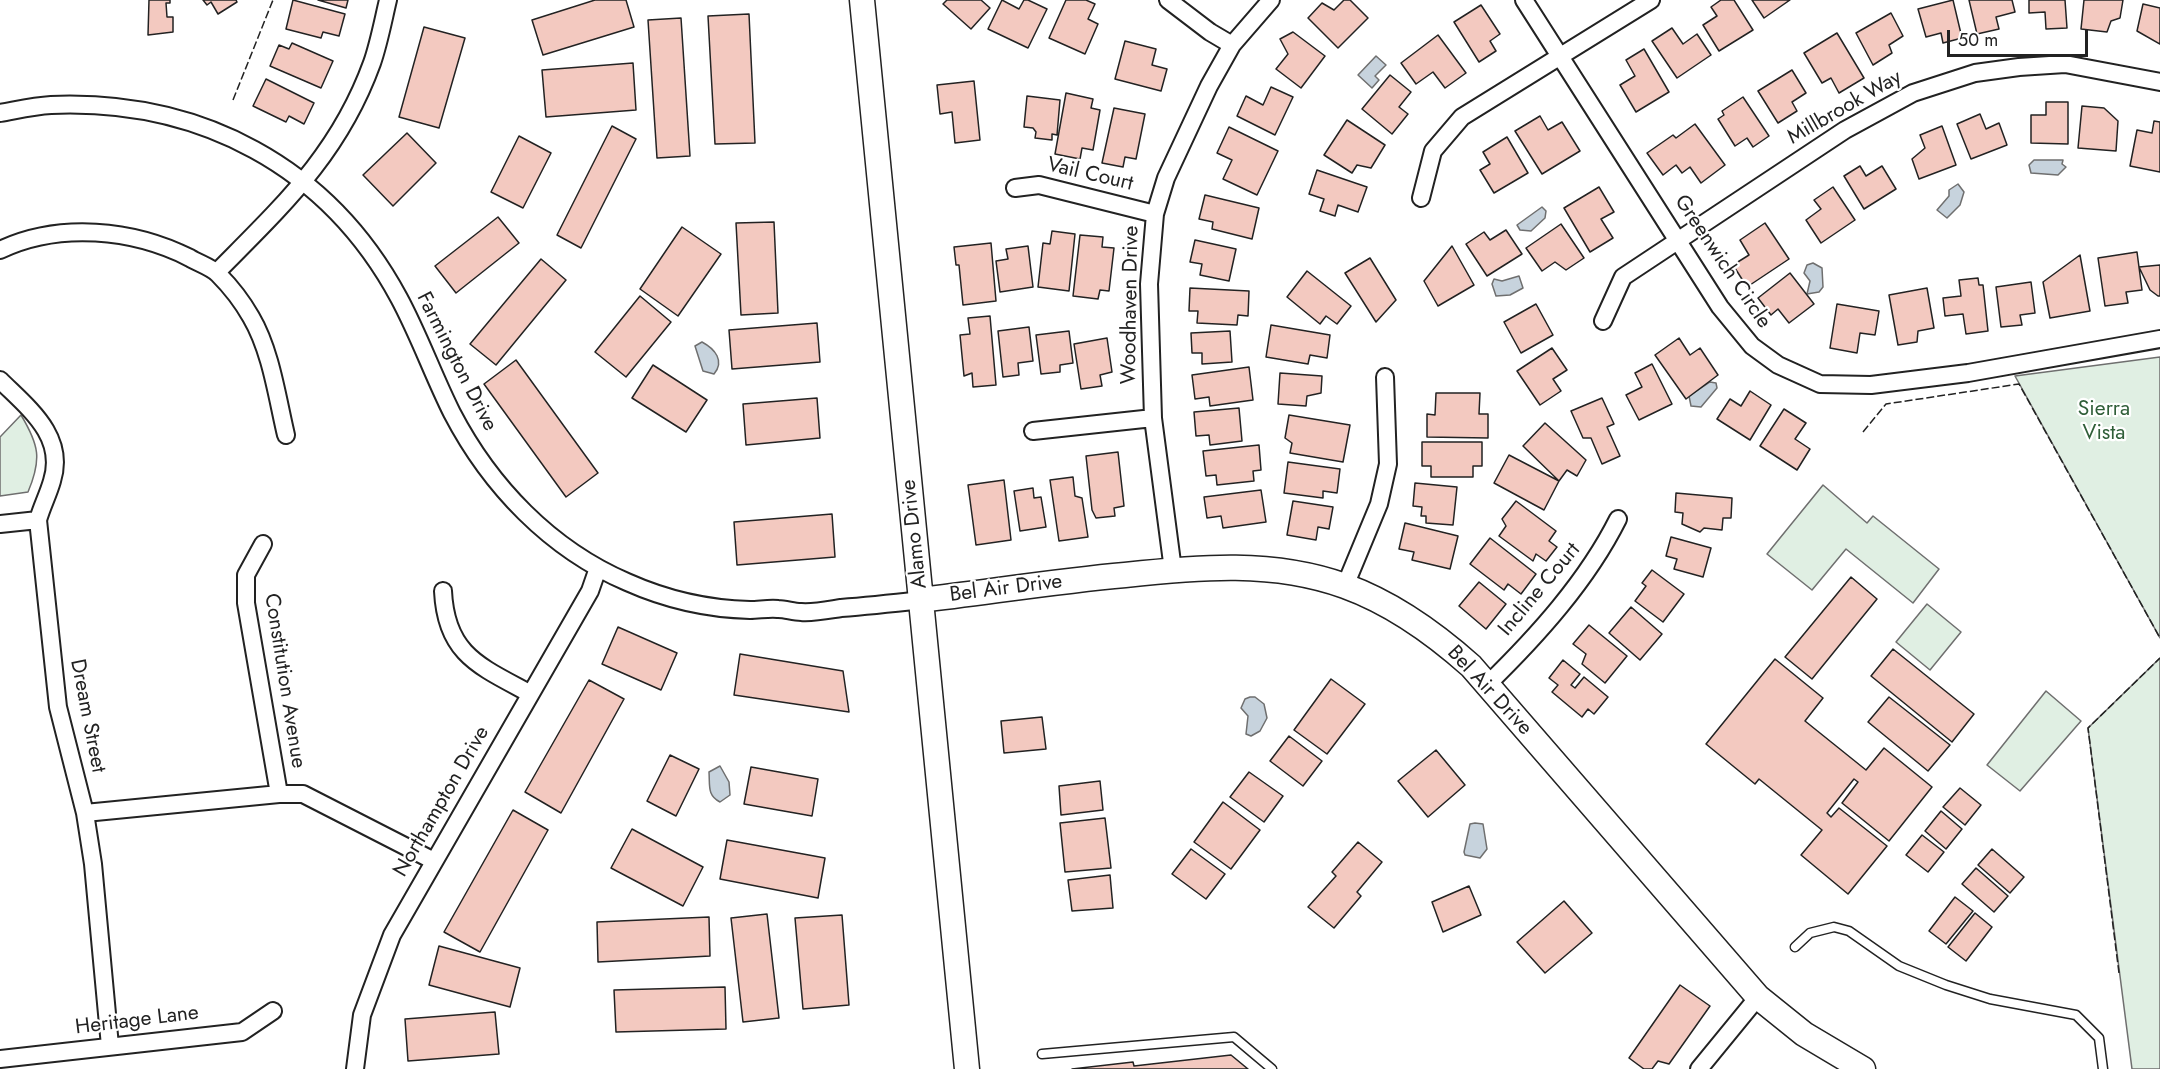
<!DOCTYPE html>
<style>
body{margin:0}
#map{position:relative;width:2160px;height:1069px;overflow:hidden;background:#fff;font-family:Jost,sans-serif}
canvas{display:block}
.scale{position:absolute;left:1947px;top:30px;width:141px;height:27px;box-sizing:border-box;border:3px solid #222;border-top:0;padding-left:8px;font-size:18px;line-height:21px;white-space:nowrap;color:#222;-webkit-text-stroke:4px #fff;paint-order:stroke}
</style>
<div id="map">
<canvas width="2160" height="1069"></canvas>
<div class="scale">50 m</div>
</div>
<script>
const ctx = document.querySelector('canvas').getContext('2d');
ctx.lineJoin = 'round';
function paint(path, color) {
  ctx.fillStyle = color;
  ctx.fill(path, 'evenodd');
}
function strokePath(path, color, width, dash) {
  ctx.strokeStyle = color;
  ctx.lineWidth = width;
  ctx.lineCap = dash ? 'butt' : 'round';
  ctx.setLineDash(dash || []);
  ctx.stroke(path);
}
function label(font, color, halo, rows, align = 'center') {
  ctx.font = font + ' Jost,sans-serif';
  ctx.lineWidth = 4.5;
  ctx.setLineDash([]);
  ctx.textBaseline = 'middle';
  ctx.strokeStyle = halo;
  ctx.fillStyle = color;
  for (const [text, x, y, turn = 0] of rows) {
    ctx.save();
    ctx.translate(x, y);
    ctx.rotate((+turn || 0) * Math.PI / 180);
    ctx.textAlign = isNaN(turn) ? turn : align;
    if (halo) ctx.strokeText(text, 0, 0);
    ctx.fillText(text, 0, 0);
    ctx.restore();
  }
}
const green = new Path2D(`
 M2160,357V638L2015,376Z
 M21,415C39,445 42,459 28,492L0,496V437Z
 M1823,485L1867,523L1873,516L1939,569L1913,603L1846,549L1812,590L1767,554Z
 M1927,604L1961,632L1930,670L1896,642Z
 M2160,658V1069H2132L2088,728Z
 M2046,691L2081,721L2020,791L1987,765Z`);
paint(green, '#e0efe3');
strokePath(green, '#6f6f6f', 1.5);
const water = new Path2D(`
 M1376,56L1386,65L1375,76L1379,80L1372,88L1358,75Z
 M2034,160H2063L2062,164L2066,167L2058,175L2031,173L2029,165Z
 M1958,184L1964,192L1960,205L1947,218L1937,210L1949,196V190Z
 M1542,207L1546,211L1545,218L1531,231L1520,230L1517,225Z
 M1813,263L1822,268L1823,287L1819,292L1807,294L1810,281L1804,273L1807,265Z
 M1519,276L1523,288L1510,295L1496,296L1492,284L1494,279L1502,281Z
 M702,342C715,349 725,361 714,374L703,371L695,346Z
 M1710,382L1716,383L1717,388L1701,407L1691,406L1689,396Z
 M1250,697H1255L1264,704L1267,718L1260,731L1251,736L1246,734L1248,716L1241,708L1245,699Z
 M720,766L729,782L730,795L720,802C707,795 710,786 709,772Z
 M1475,823L1483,824L1487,849L1480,858L1465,855L1464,852L1470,824Z`);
paint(water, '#c7d3dd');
strokePath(water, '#6f6f6f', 1.5);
const building = new Path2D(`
 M149,0H170V3H166L167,17H173V32L148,35Z
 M203,0H236L237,2L218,14L211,2L207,5Z
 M293,0L345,14L339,36L323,32L321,38L286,29Z
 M318,0H348L346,8Z
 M595,0H626L634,27L543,55L532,20Z
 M947,0H981L990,8L971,29L943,4Z
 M1002,0L1019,9L1024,0H1028L1047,9L1028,48L988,29Z
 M1066,0H1086L1095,4L1088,19L1098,24L1085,54L1049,38Z
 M1344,0H1350L1368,18L1338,48L1308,18L1322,3L1334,10Z
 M1721,0H1734L1753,30L1719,51L1703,25L1717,16L1711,7Z
 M1752,0H1790L1764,18Z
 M1953,0L1962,38L1943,43L1941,33L1926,37L1918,9Z
 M1969,0H2012L2015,12L1996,17L1999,29L1977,34Z
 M2029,0H2065L2067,28L2046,29L2045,12L2029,13Z
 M2084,0H2123L2120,18L2111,21L2107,32L2081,29Z
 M2143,4L2160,8V44L2137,31Z
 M1481,5L1500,34L1490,41L1496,51L1479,62L1454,22Z
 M1891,13L1903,36L1889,45L1892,53L1873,65L1856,33Z
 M749,14L755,143L715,144L708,16Z
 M681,18L690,156L657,158L648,20Z
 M424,27L465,38L439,128L399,117Z
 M1672,28L1683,44L1697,34L1711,55L1677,78L1652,41Z
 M1293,32L1325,56L1301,88L1276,69L1288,54L1280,39Z
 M1837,33L1864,78L1839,93L1831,78L1822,83L1804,53Z
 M1438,35L1466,73L1445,88L1433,72L1416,84L1401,63Z
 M1125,41L1156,49L1152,65L1167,69L1161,91L1115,79Z
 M292,43L333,61L321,88L270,66L279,45L289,49Z
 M1644,49L1669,92L1636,112L1620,85L1635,76L1626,60Z
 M633,63L636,110L546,117L542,70Z
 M1792,70L1806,93L1792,102L1797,111L1778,123L1758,91Z
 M1390,75L1411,92L1399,107L1408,114L1392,134L1362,109Z
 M266,79L314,103L304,124L289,116L286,122L253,106Z
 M974,81L980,140L955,143L952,112L940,114L937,85Z
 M1271,87L1293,97L1275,135L1237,116L1246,96L1263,105Z
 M1066,93L1093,99L1091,108L1100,110L1093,150L1082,148L1080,159L1055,154Z
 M1027,96L1060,100L1057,135L1052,134V140L1035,138L1036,132L1033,128L1024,127Z
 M1743,97L1769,136L1753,147L1747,138L1735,146L1718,119L1724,115L1722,111Z
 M2046,102H2068V144L2031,143V115H2046Z
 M2082,106L2104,108L2118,121L2116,151L2078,148Z
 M1114,108L1145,114L1136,159L1125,157L1123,167L1102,163Z
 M1980,114L1986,129L1999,123L2007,145L1971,159L1957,124Z
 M1540,116L1548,130L1562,122L1580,151L1542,174L1515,131Z
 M1347,120L1385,145L1371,168L1357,165L1352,173L1324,155Z
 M2154,121L2160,122V172L2130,166L2137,130L2152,133Z
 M1695,124L1725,165L1701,183L1690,167L1682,173L1676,165L1663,175L1647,153L1673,135L1676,138Z
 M612,126L636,139L581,248L557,235Z
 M1942,126L1956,165L1919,179L1912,159L1925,148L1920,135Z
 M1229,127L1278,151L1257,195L1223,179L1232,160L1217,153Z
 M407,133L436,163L393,206L363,175Z
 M519,136L551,153L523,208L491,192Z
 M1507,137L1528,173L1494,193L1480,170L1490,164L1483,152Z
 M1860,166L1866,176L1882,166L1896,189L1864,209L1844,176Z
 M1317,170L1367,187L1358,212L1338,205L1335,216L1320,211L1324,199L1309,194Z
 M1599,187L1614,212L1601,219L1613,238L1590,252L1564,208Z
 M1833,187L1855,220L1821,243L1806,220L1821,209L1814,200Z
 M1205,195L1259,208L1252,239L1212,229L1213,222L1199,219Z
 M498,217L519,243L456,293L435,266Z
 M774,222L778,313L741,315L736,223Z
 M1765,223L1789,259L1747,287L1733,265L1749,255L1740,240Z
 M1561,224L1584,258L1566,270L1555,262L1542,271L1526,248Z
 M682,227L721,254L678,316L640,289Z
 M1506,230L1522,254L1487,276L1466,244L1484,232L1490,240Z
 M1052,231L1075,234L1069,291L1038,287L1043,243L1050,244Z
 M1080,235L1103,237L1102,247L1114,248L1109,291L1100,290L1098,299L1073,296Z
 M1195,240L1236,249L1229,281L1200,275L1202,264L1190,262Z
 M991,243L996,301L963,305L959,265H956L954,247Z
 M1028,246L1033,287L1000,292L996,261L1008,259L1006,249Z
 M1452,246L1474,285L1438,306L1424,281Z
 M2137,252L2142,290L2126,292L2128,303L2105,306L2098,258Z
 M2080,255L2090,311L2050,318L2043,282Z
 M1370,258L1396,300L1376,322L1345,273Z
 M541,259L566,280L496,365L470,344Z
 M2160,265V296H2158L2150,290L2139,267Z
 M1307,271L1351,306L1337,324L1326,316L1320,324L1287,297Z
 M1790,273L1814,304L1789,323L1778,309L1771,315L1758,298Z
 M1978,278L1979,285H1983L1988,331L1966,334L1963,314L1945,316L1943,298L1961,296L1959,280Z
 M2031,282L2035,313L2020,315L2022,325L2001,327L1996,287Z
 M1190,288L1249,291L1248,316L1238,315L1237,325L1197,323L1198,311H1189Z
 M1927,288L1934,328L1918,331L1917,342L1898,345L1889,295Z
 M640,296L671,322L626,377L595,352Z
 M1536,304L1553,335L1521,353L1504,322Z
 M1837,304L1879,311L1875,335L1860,333L1857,353L1830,348Z
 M990,316L996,385L973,387L972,373L964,376L960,335L970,334L968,318Z
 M817,323L820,362L732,369L729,330Z
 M1271,325L1330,335L1327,358L1310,355L1308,364L1266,357Z
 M1029,327L1033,361L1018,363L1019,375L1003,377L998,331Z
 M1069,331L1073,363L1060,365V372L1041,374L1036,335Z
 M1230,331L1232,362L1202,364V353H1192L1191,333Z
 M1107,338L1112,372L1100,375L1102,386L1081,389L1074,344Z
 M1679,338L1690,355L1700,348L1718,375L1686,399L1655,355Z
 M1552,348L1567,370L1553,379L1561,391L1540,405L1517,371Z
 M516,360L598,473L566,497L484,384Z
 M1652,364L1672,404L1639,420L1626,395L1642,387L1635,373Z
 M653,365L707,400L686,432L632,398Z
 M1249,367L1253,400L1210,406L1209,397L1195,399L1192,375Z
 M1280,373L1322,376L1321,393L1307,396L1306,406L1278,404Z
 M1750,391L1771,405L1750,440L1717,419L1730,399L1741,406Z
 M1436,393H1480L1479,414H1488V438L1427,437V414L1435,415Z
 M817,398L820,438L746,445L743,404Z
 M1602,398L1614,424L1607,427L1620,456L1602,464L1591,438H1583L1571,411Z
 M1239,408L1242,441L1210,445L1209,435L1196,436L1194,412Z
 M1784,409L1806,423L1795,439L1810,449L1797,470L1760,446Z
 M1289,415L1350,425L1343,462L1290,453L1292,443L1285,438Z
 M1545,423L1586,460L1577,476L1567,470L1559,481L1523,446Z
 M1422,442H1482V466H1473V477H1431V466H1422Z
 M1259,445L1261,470L1253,471L1254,481L1217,485L1216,475L1206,476L1203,451Z
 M1118,452L1124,506L1114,508L1115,516L1096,518L1092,510L1086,456Z
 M1509,455L1559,481L1544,510L1494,483Z
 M1288,462L1340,469L1337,493L1323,491V498L1284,493Z
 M1073,477L1075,496L1082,498L1088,537L1059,541L1050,480Z
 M1004,480L1011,540L976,545L968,485Z
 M1415,483L1457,487L1453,525L1426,523V516H1421L1422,507L1413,506Z
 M1033,488L1034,498L1041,497L1046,527L1020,531L1014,491Z
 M1261,490L1266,522L1223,528L1221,516L1207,518L1204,497Z
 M1676,493L1732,498L1731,518H1723L1722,530L1704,528L1700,532L1682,524L1683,513L1675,512Z
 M1293,501L1333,507L1329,529L1318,527L1316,540L1287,535Z
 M1516,501L1556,531L1549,541L1557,547L1546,561L1536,554L1533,561L1499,536L1506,526L1502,519Z
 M832,514L835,557L737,565L734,522Z
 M1405,523L1458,536L1450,569L1412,560L1414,552L1399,549Z
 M1671,537L1711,548L1703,577L1674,569L1677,559L1666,556Z
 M1490,538L1536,574L1521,594L1508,584L1504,590L1470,564Z
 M1652,570L1684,594L1663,622L1635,601L1646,586L1642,583Z
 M1851,577L1877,599L1812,679L1785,657Z
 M1479,582L1506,604L1486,629L1459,606Z
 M1631,607L1662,634L1640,660L1609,633Z
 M1589,625L1627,656L1605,683L1582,664L1586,654L1573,644Z
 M618,627L677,653L661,690L602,664Z
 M1893,649L1974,714L1952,742L1871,676Z
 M740,654L843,671L849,712L734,695Z
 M1775,659L1823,698L1805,721L1866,770L1884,748L1932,787L1889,841L1842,803L1858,782L1854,779L1827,813L1831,817L1839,808L1887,846L1848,894L1801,855L1822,830L1759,779L1755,784L1706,744Z
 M1563,660L1580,674L1571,685L1575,688L1584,677L1608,697L1594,714L1588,709L1582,717L1552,692L1558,685L1549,678Z
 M1331,679L1365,704L1327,754L1294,730Z
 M589,680L624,699L561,813L525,792Z
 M1889,697L1950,745L1928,771L1868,722Z
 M1042,717L1046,749L1004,753L1001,721Z
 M1289,736L1322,761L1303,786L1270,761Z
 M1436,750L1465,785L1428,817L1398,781Z
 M670,755L699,769L676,816L647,801Z
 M751,767L818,779L812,816L744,804Z
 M1249,772L1283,796L1264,822L1230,797Z
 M1100,781L1103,810L1061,815L1059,786Z
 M1960,788L1981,805L1965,825L1943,807Z
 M1223,802L1260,830L1231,869L1194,842Z
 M513,810L548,830L480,952L444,932Z
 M1941,811L1962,829L1946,849L1925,831Z
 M1105,818L1111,868L1065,872L1060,823Z
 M632,829L703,867L683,906L611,868Z
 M1922,835L1944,852L1928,872L1906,855Z
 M727,840L825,858L818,898L720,879Z
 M1358,842L1382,862L1357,892L1361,896L1334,928L1308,907L1336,876L1332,872Z
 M1191,849L1225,874L1206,899L1172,874Z
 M1992,849L2024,877L2010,893L1978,865Z
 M1976,868L2008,896L1994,912L1962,884Z
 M1110,875L1113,908L1072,911L1068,880Z
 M1469,886L1481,915L1443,932L1432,902Z
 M1955,897L1973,911L1946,944L1929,931Z
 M1564,901L1592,933L1545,973L1517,942Z
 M1975,913L1992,927L1966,961L1948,947Z
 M767,914L779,1018L743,1022L731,918Z
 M842,915L849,1005L803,1009L795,918Z
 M709,917L710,956L598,962L597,922Z
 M439,946L520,968L510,1007L429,985Z
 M1680,985L1710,1006L1669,1064L1658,1061L1652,1069H1644L1629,1058Z
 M725,987L726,1029L616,1032L614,990Z
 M495,1012L499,1054L408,1061L405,1019Z
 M1231,1055L1248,1069H1072L1133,1062L1134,1066Z`);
paint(building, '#f3c9c0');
strokePath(building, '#222', 1.5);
const lane = new Path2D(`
 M1795,947L1810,933L1834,927L1849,931L1899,966L1946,985L1990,999L2076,1015L2099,1038L2103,1069
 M1042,1054L1234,1037L1272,1069`);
const street = new Path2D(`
 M1168,0L1210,32L1232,45
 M1524,0L1720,307L1752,346L1778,365L1820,384L1871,385L1968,373L2160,339
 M0,113C17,110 34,106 51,105C200,99 328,166 399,298C419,335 433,375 452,413C490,486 550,549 627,582C665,599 707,609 750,610C759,610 769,608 778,609C786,609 793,612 801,612C814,613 828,610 841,608C868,606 895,603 921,600
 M1015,188L1039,185L1155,214
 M1421,198L1433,151L1462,117L1651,0
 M0,250C59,222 133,229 190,258C198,263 211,267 218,274C229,285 243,303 251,317C271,351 277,397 286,435
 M217,272C283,205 339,154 372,63C379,43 383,21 388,0
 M1603,321L1623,277L1845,130L1913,93L1975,73L2019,67L2065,64L2160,82
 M0,380C28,408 66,436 52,481C48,495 42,506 38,520L58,707L85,813L93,864L110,1046
 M1033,431L1153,418
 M0,524L38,520
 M263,544L246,575V603L279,794
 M1173,570L1153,418L1149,284L1155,214L1166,178L1209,86L1232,45L1271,0
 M1345,586L1379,504L1388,464L1385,377
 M443,591C446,654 479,666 529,693
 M1488,684C1537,636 1587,581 1618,519
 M85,813L279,794H303L434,861
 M0,1059L242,1032L273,1011
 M355,1069L362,1015L392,935L590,591L598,568
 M1699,1069L1758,997`);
const secondary = new Path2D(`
 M862,0L967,1069
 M921,600C989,592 1057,581 1125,575C1199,567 1273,560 1345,586C1392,603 1434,633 1471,666L1758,997L1804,1034L1863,1069`);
strokePath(lane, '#222', 11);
strokePath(street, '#222', 20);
strokePath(secondary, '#222', 27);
strokePath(lane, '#fff', 8);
strokePath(street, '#fff', 16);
strokePath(secondary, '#fff', 24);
strokePath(new Path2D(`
 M233,100L273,0
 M1863,432L1886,404L2019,384L2160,638
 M2119,973L2088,728L2160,658`), '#222', 1.5, [8, 3]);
label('21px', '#222', '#fff', [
 ["Millbrook Way",1845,108,-30],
 ["Vail Court",1090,175,13],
 ["Greenwich Circle",1722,262,56],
 ["Woodhaven Drive",1131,305,-89],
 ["Farmington Drive",456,362,63],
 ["Alamo Drive",915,534,-96],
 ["Bel Air Drive",1006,589,-7],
 ["Incline Court",1540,590,-50],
 ["Constitution Avenue",284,681,81],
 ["Bel Air Drive",1489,691,47],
 ["Dream Street",87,716,79],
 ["Northampton Drive",442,802,-60],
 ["Heritage Lane",137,1021,-7]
]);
label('21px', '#2f5e38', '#fff', [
 ["Sierra",2104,410],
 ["Vista",2104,434]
]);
</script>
